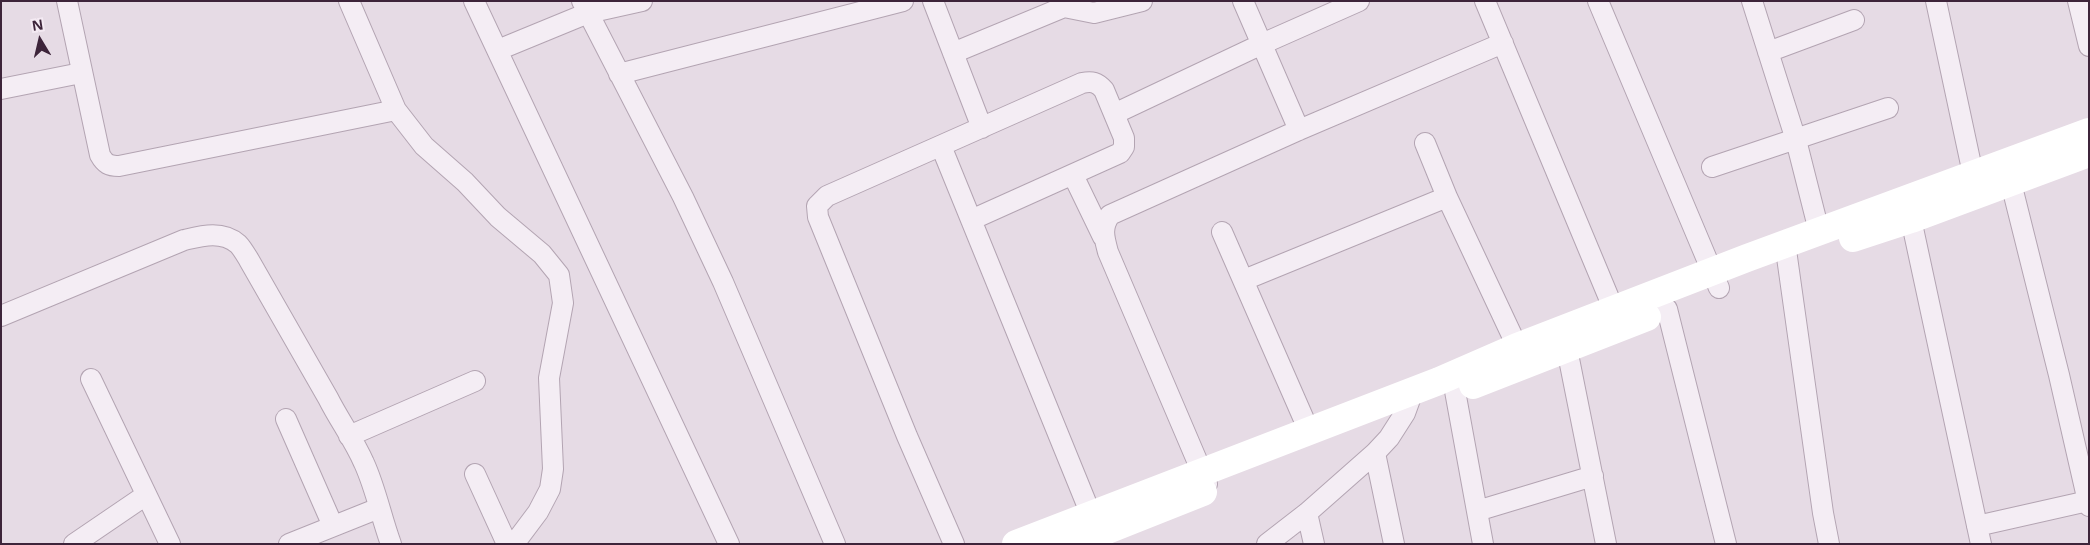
<!DOCTYPE html>
<style>
body{margin:0}
#map{position:relative;width:2090px;height:545px;overflow:hidden;background:#e6dbe5;font-family:"Noto Sans",sans-serif}
canvas{display:block}
.frame{position:absolute;inset:0;border:2px solid #3d243a;pointer-events:none}
.north{position:absolute;left:15px;top:15px;width:50px;height:50px;-webkit-text-stroke:4px #f4eaf3;paint-order:stroke;rotate:351deg;font-size:14px;font-weight:700;line-height:20px;text-align:center;color:#3d243a}
.north::after{content:'';display:block;margin:auto;width:18px;height:22px;background:#3d243a;clip-path:polygon(50% 0,100% 100%,50% 72%,0 100%)}
</style>
<div id="map">
<canvas width="2090" height="545"></canvas>
<div class="frame"></div>
<div class="north">N</div>
</div>
<script>
const ctx = document.querySelector('canvas').getContext('2d');
ctx.lineJoin = 'round';
function strokePath(path, color, width, dash) {
  ctx.strokeStyle = color;
  ctx.lineWidth = width;
  ctx.lineCap = dash ? 'butt' : 'round';
  ctx.setLineDash(dash || []);
  ctx.stroke(path);
}
const street = new Path2D(`
 M67,1L100,155C105,164 109,166 119,166L396,110
 M349,1L396,110L424,146L465,182L498,217L542,254L559,275L563,303L549,378L553,469L550,489L538,512L514,544
 M474,1L729,544
 M582,1L683,197L723,282L835,544
 M933,1L982,128
 M1243,1L1299,130
 M1485,1L1619,322
 M1598,1L1719,288
 M1752,1L1796,140L1819,231
 M1936,1L1976,188
 M2078,1L2089,46
 M498,50L588,13L642,1
 M1768,52L1854,20
 M953,53L1064,7L1094,13L1142,1
 M619,74L903,1
 M1,89L81,73
 M1114,114L1262,44L1359,1
 M1425,143L1447,197L1523,359
 M941,146L1096,527
 M1712,167L1888,108
 M1073,175L1103,237
 M2011,183L2059,375L2089,506
 M1911,219L1981,544
 M1222,232L1309,431
 M1785,243L1823,513L1829,544
 M1244,280L1447,197
 M1667,309L1726,544
 M1,316L184,240C201,236 222,230 238,244C242,248 246,255 249,260L328,398C339,420 354,440 364,463C376,489 381,517 391,544
 M1567,349L1606,544
 M91,379L170,544
 M1455,391L1483,544
 M286,419L333,526
 M349,436L475,381
 M1375,453L1394,544
 M475,474L507,544
 M1207,484L1108,252C1104,237 1101,228 1110,215L1299,130L1503,43
 M1477,511L1593,476
 M1307,513L1314,544
 M1977,526L2088,501
 M74,544L146,495
 M289,544L379,508
 M954,544L907,436L818,217L817,206L827,196L1082,83C1092,81 1097,82 1104,90L1124,138V147L1120,153L971,220
 M1267,544L1307,513L1375,453L1389,438L1405,413L1413,391`);
strokePath(street, '#b3a4b2', 22);
strokePath(street, '#f4edf4', 20);
strokePath(new Path2D(`
 M1853,238L1911,219L2089,153
 M1473,385L1647,317
 M1016,544L1439,381L1517,347L1747,258L2089,132
 M1072,544L1203,492`), '#fff', 28);
</script>
